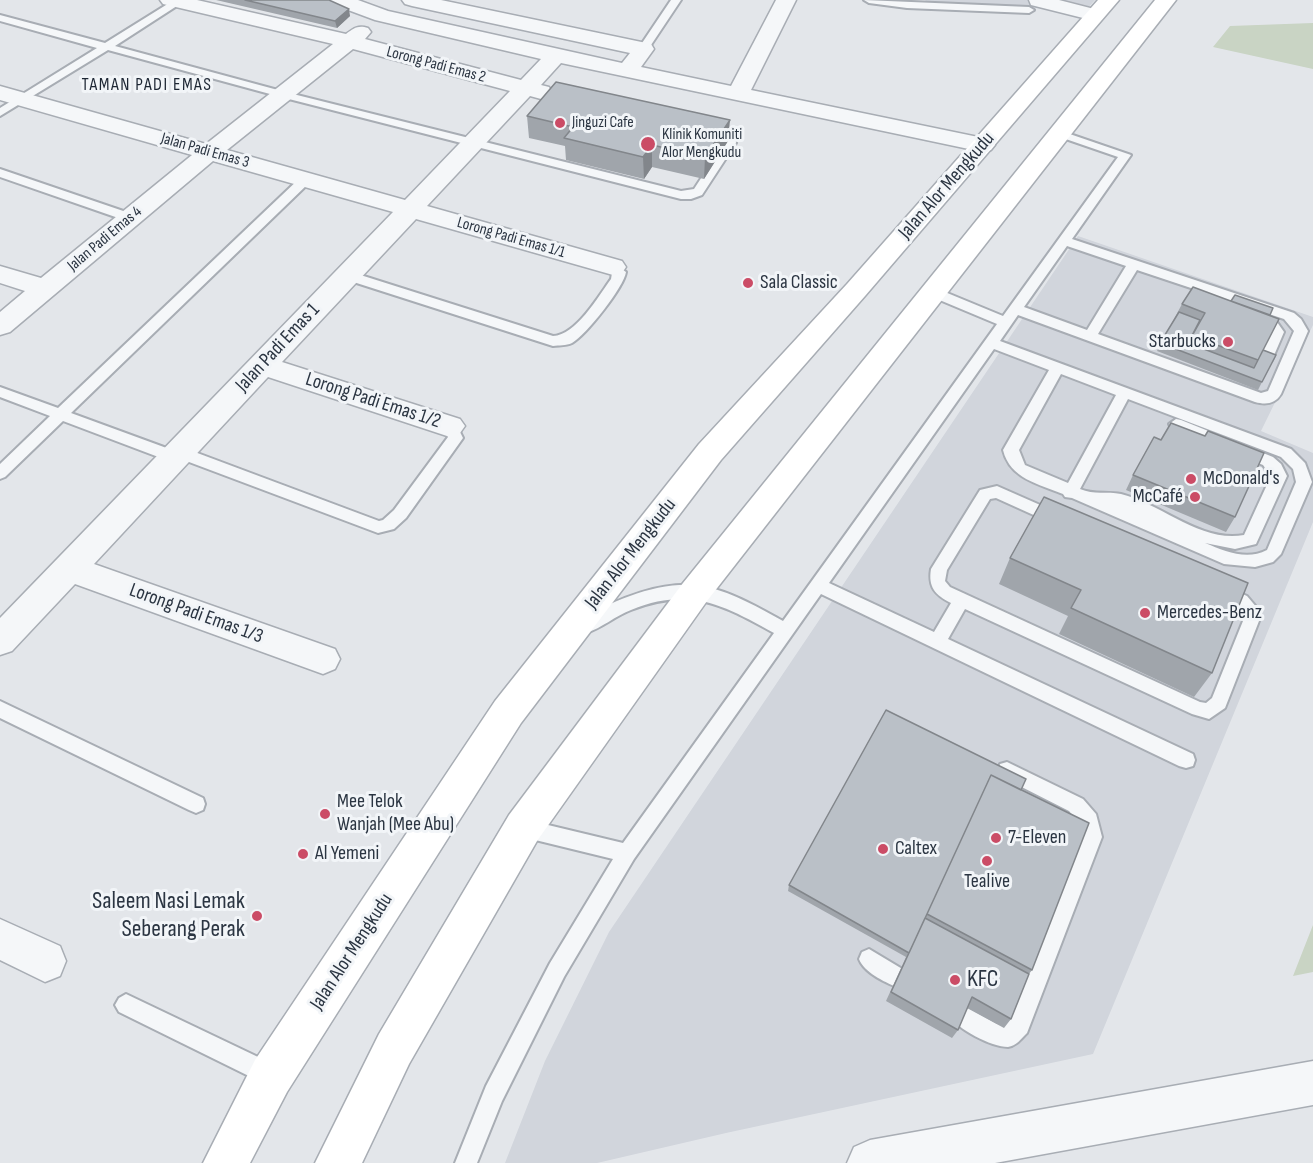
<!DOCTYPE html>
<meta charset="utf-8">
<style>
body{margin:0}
canvas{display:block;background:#e3e6ea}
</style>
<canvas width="1313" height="1163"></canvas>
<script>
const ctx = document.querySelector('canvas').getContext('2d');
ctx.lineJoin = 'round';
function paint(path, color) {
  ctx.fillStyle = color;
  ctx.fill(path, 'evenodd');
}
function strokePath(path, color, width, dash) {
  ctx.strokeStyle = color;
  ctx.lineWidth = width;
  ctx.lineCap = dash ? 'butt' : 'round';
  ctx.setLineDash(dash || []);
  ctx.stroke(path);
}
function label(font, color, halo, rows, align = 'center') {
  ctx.font = font + ' "Sofia Sans Condensed",sans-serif';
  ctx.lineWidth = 6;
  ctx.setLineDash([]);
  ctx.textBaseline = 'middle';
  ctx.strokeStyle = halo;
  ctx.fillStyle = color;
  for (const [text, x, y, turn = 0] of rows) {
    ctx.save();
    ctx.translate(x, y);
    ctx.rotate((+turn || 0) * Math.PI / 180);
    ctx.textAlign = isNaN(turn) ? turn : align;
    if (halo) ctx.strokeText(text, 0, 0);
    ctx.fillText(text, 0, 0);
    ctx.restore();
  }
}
paint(new Path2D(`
 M926,0H1095L1086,10L924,2Z
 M1078,236L1313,317V325L1261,431L1313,453V522L1093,1054L726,1133L597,1163H505L545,1061L609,932Z`), '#d1d5dc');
paint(new Path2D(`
 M1313,23V69L1213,47L1230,26Z
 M1313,925V972L1293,976Z`), '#c9d4c4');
const lane = new Path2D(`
 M174,0L183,2L115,46L289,93L681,191L694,189L724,143V138L718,132L720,130C729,127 736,134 736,143L702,195L691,199H681L281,97L108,50L0,116V108L97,48L0,21V15L105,43Z
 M671,0H681L647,51H639L638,49Z
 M864,0L1029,7L1034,10L1029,13L907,8L869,3Z
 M1061,131L1131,155L1072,239L1294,313L1301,319L1308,331L1281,394C1275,404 1266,405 1255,402L1018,315L1000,341L1291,449L1305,463L1312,482L1281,554L1273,562L1255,567L1224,564L1072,498L1065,497L1063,494C1039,484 1010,479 1003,450L1049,370L994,349L829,583L934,632L951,603C935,595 928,587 931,569L980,490L997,486L1247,596L1258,609L1259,621L1225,708L1209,719L1192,714L965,609L948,639L1193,754L1195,760L1193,766L1186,768L1179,766L821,594L634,859L564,977L502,1101L477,1163H455L486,1086L550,963L613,859L523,837L516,834L513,828L516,822L523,819L623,843L774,633C723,605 690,586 631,610C615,616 602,628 586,633L580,631L578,626L580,621C614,599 666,578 707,587C734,593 759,608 783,621L997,324L930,296L928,293L930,290H940L1003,316L1118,157L1057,136V132ZM1067,246L1126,266L1087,330L1024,307ZM1137,270L1284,319L1294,331L1268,391L1261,393L1098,334ZM1061,374L1116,395L1068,483L1025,465L1019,450ZM1128,399L1281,457L1293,469L1296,482L1267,550C1246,561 1225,551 1205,543L1235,549L1256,544L1287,476L1281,464L1273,457L1181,420L1176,419L1169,424L1171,428L1263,465L1271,476L1244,535C1201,543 1162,504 1121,494C1107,491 1094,495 1080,489ZM996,498L1235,606L1242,612L1243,621L1212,698L1206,703L1200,702L950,587L945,581L947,570L990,499Z
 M0,169L135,215L137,218L131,222L127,221L0,177Z
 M305,176L311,180L309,183L71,413L172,450L179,446L184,448L379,521L383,520L394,510L448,437L443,426L445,422H455L463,438L406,518L394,529L378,533L181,459L174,463L169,461L63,421L5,477L0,479V464L50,416L0,397V387L58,408L301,177Z
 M613,263L626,272C624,287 586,335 572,343C566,346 559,345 553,346L341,278L339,275L341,272H351L553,336C576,335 598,297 611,279L612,273L606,267Z
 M1266,318L1277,322L1284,332L1272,360L1265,365L1258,360L1270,332L1259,323Z
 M0,701L203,798L205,804L203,810L196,813L189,810L0,718Z
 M1007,762L1083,799L1096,814L1102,837L1027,1033C1021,1039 1016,1046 1008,1047C992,1047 956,1029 950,1015L953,1007L961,1004L997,1024L1005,1025L1011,1018L1082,837L1080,824L1069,811L1000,776L998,770L1000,764Z
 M869,949L904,970L907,977L904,984L897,987C884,982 864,972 859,959L862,952Z
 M126,994L279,1067L282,1075L279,1083L271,1086L263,1083L119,1012L115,1005L119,998Z`);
const street = new Path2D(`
 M160,0H197L346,34C354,28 358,25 368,28L371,32L365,39L521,80L541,59L375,20L332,4L329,0H358L388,11L622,63L630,53L412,6L405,4L402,0H441L651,44L654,49L641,67L731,86L776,0H796L751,90L983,138L991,140L995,145L991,150L983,152L561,63L541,85L549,87L552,92L549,97L541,99L530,96L427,206L622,261L626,267L622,273L613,275L416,219L282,362L460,419L465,426L460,433L450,437L268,377L94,564L335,649L340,659L335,669L323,674L75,584L12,651L0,655V618L393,212L213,161L10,332L0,335V312L25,291L0,283V266L41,278L192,155L0,100V86L206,144L333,44L163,4ZM353,49L510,91L405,200L227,150Z
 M1029,0H1059L1102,11L1105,15L1102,19L1095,21L1031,5Z
 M0,919L60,946L66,961L60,976L45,982L0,960Z
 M1313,1061V1105L995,1163H847L854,1147L870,1140Z`);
const secondary = new Path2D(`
 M1098,0H1119L865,296L721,460L521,723L287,1092L250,1163H203L255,1060L495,701L699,444L847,284Z
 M1155,0H1176L707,601L537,841L409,1064L362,1163H315L379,1034L509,815L683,583Z`);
strokePath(lane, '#a8adb4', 4);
strokePath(street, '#a8adb4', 3);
strokePath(secondary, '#a8adb4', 3);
paint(lane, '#f5f7f9');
paint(street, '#f5f7f9');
paint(secondary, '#fff');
paint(new Path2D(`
 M216,0H329L350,16L337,28Z
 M527,116L728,141L704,179L652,167L644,179L566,160L565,146L529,138Z
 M1231,301L1270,315L1263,350L1262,382L1258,390L1157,351L1182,304Z
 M1133,475L1235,517L1226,532L1126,490Z
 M1044,497L1212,673L1194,697L1059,634L1068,616L999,584L1010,558Z
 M1021,790L1032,970L1029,974L1011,1019L1004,1028L967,1008L958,1030L952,1038L886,1001L906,957L788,891L789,885Z`), '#a0a5ab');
paint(new Path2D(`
 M349,9L350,16L337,28L335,21Z
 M730,120L728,141L704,179L705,157Z
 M652,145V167L644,179L643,157Z`), '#82868b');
const building = new Path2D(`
 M245,0H329L349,9L335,21Z
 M556,82L730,120L705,157L652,145L643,157L564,138L573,127L527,116Z
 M1193,287L1279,319L1258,360L1192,336L1205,313L1182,304Z
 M1235,295L1273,308L1270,315L1231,301Z
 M1179,312L1200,320L1188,343L1254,368L1263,350L1276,355L1262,382L1160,343Z
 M1171,423L1205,436L1208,431L1264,453L1235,517L1133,475L1154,437L1161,440Z
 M1044,497L1248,583L1212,673L1071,608L1081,590L1010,558Z
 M886,710L1026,779L1021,790L991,775L909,953L789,885Z
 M991,775L1089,823L1032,970L927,914Z
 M925,918L1029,974L1011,1019L972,997L958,1030L891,992Z`);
paint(building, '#bac0c7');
strokePath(building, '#82868b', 1.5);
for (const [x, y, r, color] of [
 [560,123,6,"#cb4c66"],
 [648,144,8,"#cb4c66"],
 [748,283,6,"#cb4c66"],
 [1228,342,6,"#cb4c66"],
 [1191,479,6,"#cb4c66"],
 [1195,497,6,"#cb4c66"],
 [1145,613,6,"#cb4c66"],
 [325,814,6,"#cb4c66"],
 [996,838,6,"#cb4c66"],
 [883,849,6,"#cb4c66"],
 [303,854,6,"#cb4c66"],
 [987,861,6,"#cb4c66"],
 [257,916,6,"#cb4c66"],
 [955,980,6,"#cb4c66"]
]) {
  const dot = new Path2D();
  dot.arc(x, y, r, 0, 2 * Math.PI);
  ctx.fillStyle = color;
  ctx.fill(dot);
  strokePath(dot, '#f2f5f8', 2);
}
label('16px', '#2b3542', '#f2f5f8', [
 ["Lorong Padi Emas 2",436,65,15],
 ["Jalan Padi Emas 3",205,151,16],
 ["Lorong Padi Emas 1/1",511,238,16],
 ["Jalan Padi Emas 4",105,239,-40]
]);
label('16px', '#2b3542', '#f2f5f8', [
 ["Jinguzi Cafe",572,123],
 ["Klinik Komuniti",662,135],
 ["Alor Mengkudu",662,153]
], 'left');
ctx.letterSpacing = '1.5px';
label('18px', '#1d2633', '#f2f5f8', [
 ["TAMAN PADI EMAS",147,85]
]);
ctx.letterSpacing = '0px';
label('20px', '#2b3542', '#f2f5f8', [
 ["Jalan Alor Mengkudu",947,186,-49],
 ["Jalan Padi Emas 1",278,348,-47],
 ["Lorong Padi Emas 1/2",373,401,18],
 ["Jalan Alor Mengkudu",631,554,-52],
 ["Lorong Padi Emas 1/3",196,614,20],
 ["Jalan Alor Mengkudu",352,952,-57]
]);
label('20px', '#2b3542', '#f2f5f8', [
 ["Sala Classic",760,283],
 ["Starbucks",1216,342,"right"],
 ["McDonald's",1203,479],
 ["McCafé",1183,497,"right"],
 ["Mercedes-Benz",1157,613],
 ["Mee Telok",337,802],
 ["Wanjah (Mee Abu)",337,825],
 ["7-Eleven",1008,838],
 ["Caltex",895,849],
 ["Al Yemeni",315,854],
 ["Tealive",987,882,"center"]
], 'left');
label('24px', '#2b3542', '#f2f5f8', [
 ["Saleem Nasi Lemak",245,902],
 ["Seberang Perak",245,930],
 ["KFC",967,980,"left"]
], 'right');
</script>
